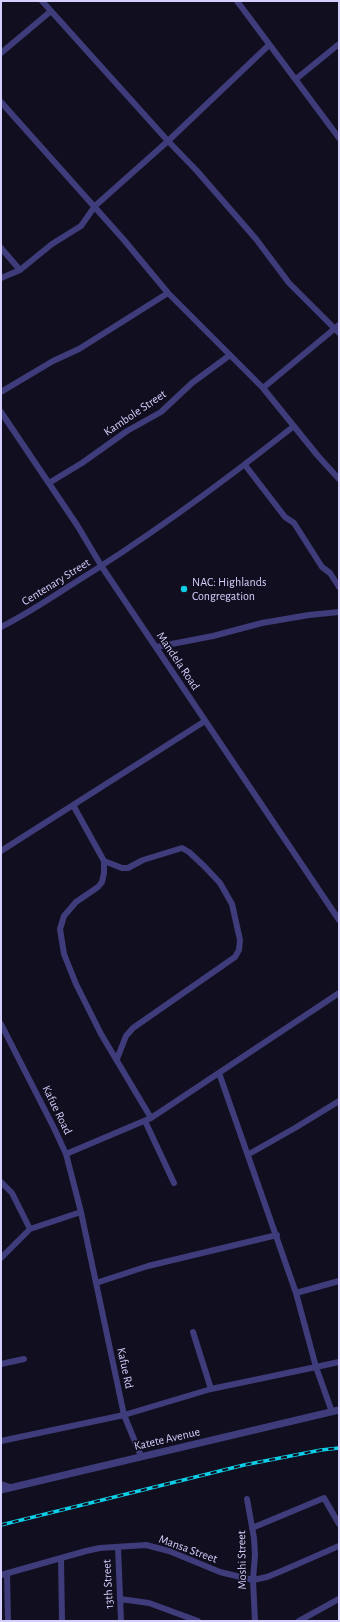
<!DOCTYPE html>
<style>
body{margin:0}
#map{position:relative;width:340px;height:1622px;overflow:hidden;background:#110e1f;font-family:"Alegreya Sans",sans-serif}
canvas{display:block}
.frame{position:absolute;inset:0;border:2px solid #d4cffc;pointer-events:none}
</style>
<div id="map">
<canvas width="340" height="1622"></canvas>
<div class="frame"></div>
</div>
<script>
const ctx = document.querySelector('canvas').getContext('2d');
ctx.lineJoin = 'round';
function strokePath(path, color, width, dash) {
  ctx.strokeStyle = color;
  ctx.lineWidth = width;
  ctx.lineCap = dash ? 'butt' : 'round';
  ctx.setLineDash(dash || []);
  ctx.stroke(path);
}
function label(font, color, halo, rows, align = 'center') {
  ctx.font = font + ' "Alegreya Sans",sans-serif';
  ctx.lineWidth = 3.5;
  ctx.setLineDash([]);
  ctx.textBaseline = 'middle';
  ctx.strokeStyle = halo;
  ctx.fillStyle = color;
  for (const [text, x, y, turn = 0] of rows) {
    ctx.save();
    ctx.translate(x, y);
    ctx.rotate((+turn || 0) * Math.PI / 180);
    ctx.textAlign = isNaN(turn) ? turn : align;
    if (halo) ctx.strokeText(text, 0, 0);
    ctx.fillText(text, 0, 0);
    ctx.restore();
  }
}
strokePath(new Path2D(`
 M42,1L168,141L197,171L256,239L289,283L339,333
 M237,1L339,138
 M1,53L51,11
 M296,79L339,44
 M1,102L124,240L168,293L263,388L318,456L339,479
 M1,248L20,270
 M1,278L20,270L52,244L81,226L95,206L168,141L269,45
 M263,388L339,325
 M1,392L53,361L79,349L168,293
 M1,412L77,525L102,567L339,920
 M245,465L285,517L294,523L322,567L330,573L339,587
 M49,483L82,463L127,431L161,412L192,383L230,355
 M1,627C25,615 48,600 71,585C149,537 222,483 294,426
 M156,647L213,636L262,623L309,615L339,612
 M73,805L104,861L122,868H128L143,860L182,848L189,852L204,866L220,883L232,904L240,940L239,950L235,957L133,1028L126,1036L117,1059
 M1,851L205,721
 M104,861V873L102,882L98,887L76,902L64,916L60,929L64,954L76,984L101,1034L151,1118
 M1,1024L54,1128L66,1154L81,1212L124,1415L141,1456
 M145,1121L174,1183
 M66,1154L151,1118L339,993
 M249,1154L295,1128L339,1101
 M1,1182L12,1193L30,1229
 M1,1258L30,1229L81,1212
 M96,1283L148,1266L277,1235
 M296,1293L339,1281
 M193,1332L211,1389
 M1,1364L24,1359
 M332,1412L316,1367L339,1362
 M1,1441L124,1415L211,1389L316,1367L296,1293L219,1073
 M1,1484L10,1487
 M247,1499L254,1538L255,1555L253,1580L255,1621
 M252,1528L324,1498L339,1524
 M118,1547L121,1621
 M61,1558L62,1621
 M7,1573L8,1621
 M1,1575L86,1551L100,1548L146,1545L169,1551L220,1572L253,1580L267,1577L284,1570L339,1546
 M120,1599L149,1603L198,1621
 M299,1621L339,1599`), '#3f3c7b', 6);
strokePath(new Path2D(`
 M1,1490L339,1410`), '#3f3c7b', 7);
const rail = new Path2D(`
 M1,1525L244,1465L321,1450L339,1448`);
strokePath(rail, '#0ecfe8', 3.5);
strokePath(rail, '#110e1f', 2, [6]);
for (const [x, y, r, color] of [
 [184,589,4,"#0ecfe8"]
]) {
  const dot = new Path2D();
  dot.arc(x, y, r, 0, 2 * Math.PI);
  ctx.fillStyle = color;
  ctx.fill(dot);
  strokePath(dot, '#110e1f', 1.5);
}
label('12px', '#d4cffc', '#110e1f', [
 ["Kambole Street",135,413,-34],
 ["Centenary Street",56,582,-32],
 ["Mandela Road",178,661,56],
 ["Kafue Road",57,1110,64],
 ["Kafue Rd",125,1368,78],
 ["Katete Avenue",167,1439,-13],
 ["Mansa Street",188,1549,20],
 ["Moshi Street",242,1560,-91],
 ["13th Street",108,1584,-93]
]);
label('12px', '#d4cffc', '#110e1f', [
 ["NAC: Highlands",192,582],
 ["Congregation",192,596]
], 'left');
</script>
